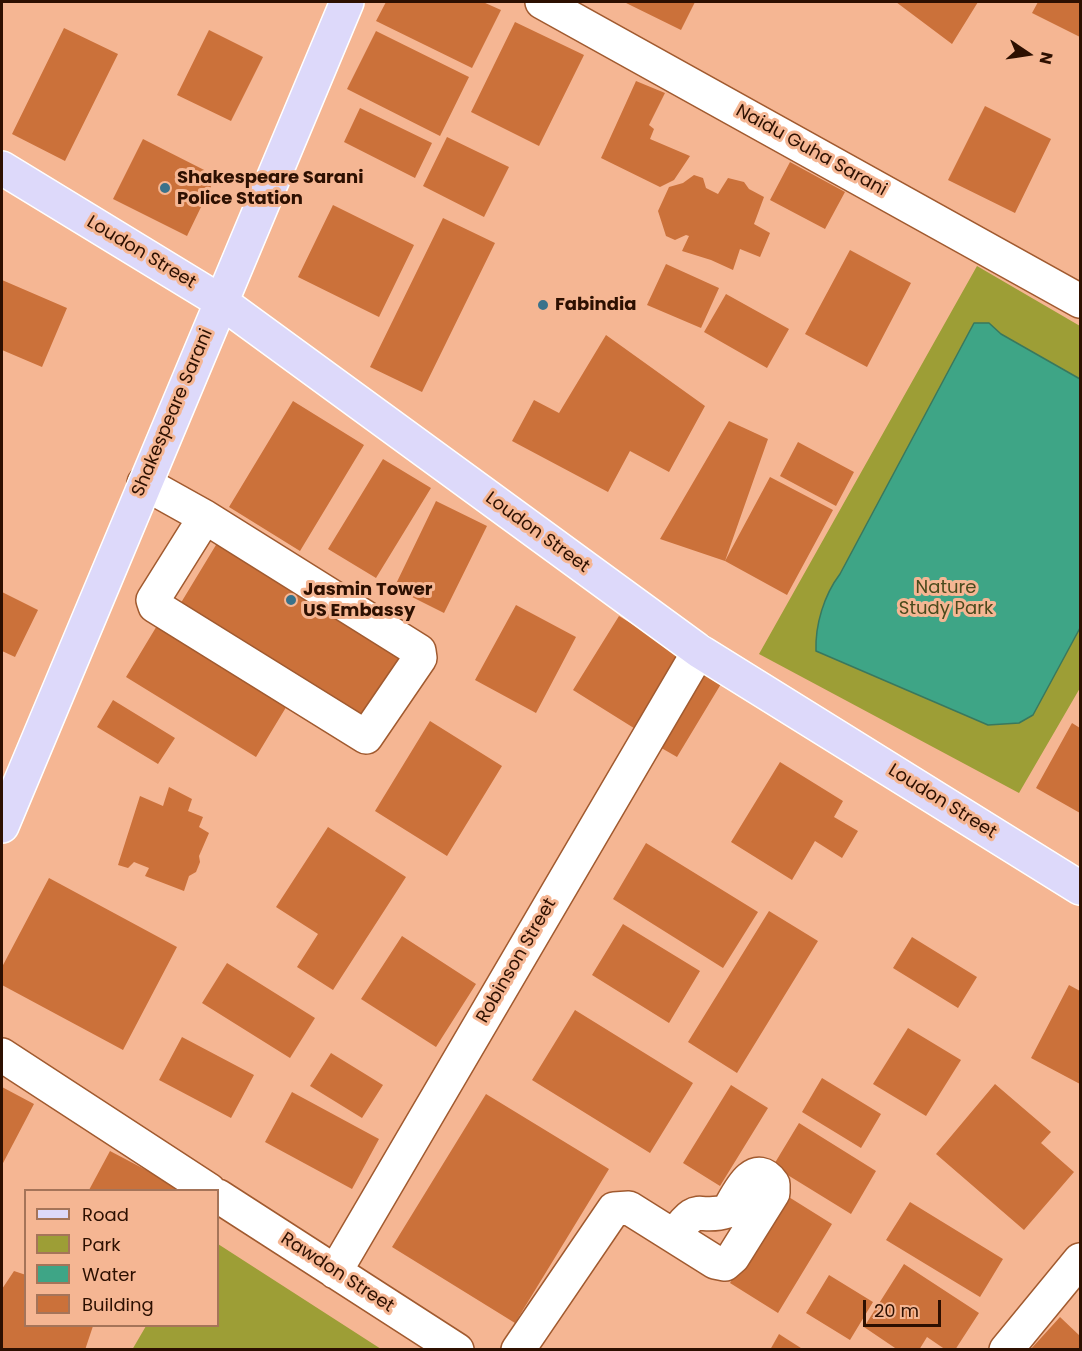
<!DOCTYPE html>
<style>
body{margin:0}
#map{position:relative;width:1082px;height:1351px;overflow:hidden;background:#f5b693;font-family:Poppins,sans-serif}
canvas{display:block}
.frame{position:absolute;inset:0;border:3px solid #2d1001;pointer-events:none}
.legend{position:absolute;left:24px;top:1189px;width:195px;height:138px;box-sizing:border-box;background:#f5b693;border:2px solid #a57459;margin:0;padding:8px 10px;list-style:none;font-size:18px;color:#2d1001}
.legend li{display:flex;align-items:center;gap:12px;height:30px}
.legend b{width:30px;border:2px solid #a57459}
.north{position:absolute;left:998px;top:24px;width:60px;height:60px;-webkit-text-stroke:4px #f5b693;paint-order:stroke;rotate:103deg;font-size:16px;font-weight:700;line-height:24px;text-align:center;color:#2d1001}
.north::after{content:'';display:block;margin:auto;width:21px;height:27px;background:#2d1001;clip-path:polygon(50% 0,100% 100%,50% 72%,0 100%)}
.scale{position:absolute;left:863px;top:1300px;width:78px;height:27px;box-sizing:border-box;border:3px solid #2d1001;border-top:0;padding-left:8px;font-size:18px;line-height:21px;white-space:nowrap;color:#2d1001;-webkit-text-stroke:4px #f5b693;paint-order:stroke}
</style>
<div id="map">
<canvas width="1082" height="1351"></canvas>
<div class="frame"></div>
<ul class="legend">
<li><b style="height:8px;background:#ddd9fa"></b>Road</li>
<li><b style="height:16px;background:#9d9e36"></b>Park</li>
<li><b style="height:16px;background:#3ea586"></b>Water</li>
<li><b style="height:16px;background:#cb713a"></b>Building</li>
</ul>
<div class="north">N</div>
<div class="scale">20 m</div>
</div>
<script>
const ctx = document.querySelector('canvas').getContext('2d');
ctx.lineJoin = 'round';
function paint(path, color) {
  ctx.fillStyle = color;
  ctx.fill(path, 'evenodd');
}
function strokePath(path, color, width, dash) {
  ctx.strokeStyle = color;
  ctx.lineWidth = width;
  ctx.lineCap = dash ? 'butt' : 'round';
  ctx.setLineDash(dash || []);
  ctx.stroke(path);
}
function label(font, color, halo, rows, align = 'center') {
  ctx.font = font + ' Poppins,sans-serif';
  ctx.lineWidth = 6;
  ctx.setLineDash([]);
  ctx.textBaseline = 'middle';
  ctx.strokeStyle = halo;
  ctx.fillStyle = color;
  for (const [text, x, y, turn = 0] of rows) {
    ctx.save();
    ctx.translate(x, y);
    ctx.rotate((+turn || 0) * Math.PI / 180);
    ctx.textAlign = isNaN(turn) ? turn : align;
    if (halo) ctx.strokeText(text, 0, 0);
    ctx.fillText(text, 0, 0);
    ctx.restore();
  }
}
paint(new Path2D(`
 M977,266L1080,326V688L1019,793L759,654Z
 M218,1244L381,1349L132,1350L146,1326H218Z`), '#9d9e36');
const water = new Path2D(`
 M974,323H989L1001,334L1080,379V628L1033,715L1019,723L988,725L816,651C815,625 824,595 840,574Z`);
paint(water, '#3ea586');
strokePath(water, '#39785e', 1.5);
paint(new Path2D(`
 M386,2H483L501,10L472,68L376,21Z
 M624,2H695L681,30Z
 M896,2H978L952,44Z
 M1038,2H1080V37L1032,13Z
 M515,22L584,55L539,146L471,112Z
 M64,28L118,54L65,161L12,134Z
 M209,30L263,57L231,121L177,95Z
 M376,31L469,77L440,136L347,89Z
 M636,81L665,93L649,125L654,129L650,139L690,156L674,180L660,187L601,158Z
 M985,106L1051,139L1015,213L948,180Z
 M360,108L432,143L415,178L344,142Z
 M447,137L509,167L484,217L423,186Z
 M143,139L216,176L187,236L113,199Z
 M790,162L845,192L825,229L770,200Z
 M694,175L703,178L706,188L718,194L728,178L744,182L749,189L764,197L754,224L770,233L760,257L740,249L733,270L711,260L682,251L689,236L686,235L675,240L666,236L658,211L669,187L683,183Z
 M333,205L414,245L379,317L298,277Z
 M443,218L495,243L422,392L370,367Z
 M850,250L911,283L867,367L805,334Z
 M666,264L719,288L701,328L647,305Z
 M2,280L67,308L42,367L2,350Z
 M726,294L789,329L767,368L704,332Z
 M606,335L705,406L669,472L630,451L608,492L512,441L534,400L559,413Z
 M293,401L364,445L300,551L229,507Z
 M729,421L768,439L725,561L770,477L833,510L787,595L725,561L660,539Z
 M798,442L854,472L836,506L780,476Z
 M383,459L431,488L376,578L328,549Z
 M436,501L487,526L444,613L394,588Z
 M219,540L402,653L362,718L179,606Z
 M2,592L38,610L15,657L2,651Z
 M516,605L576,637L536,713L475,680Z
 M619,616L691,660L645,735L573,690Z
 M158,624L288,704L256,757L126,677Z
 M702,659L727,674L677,757L651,742Z
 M113,700L175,738L158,764L97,727Z
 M430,721L502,766L447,856L375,811Z
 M1072,723L1080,728V813L1036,788Z
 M780,762L843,801L834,817L858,831L842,858L815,841L792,880L731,842Z
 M169,787L192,799L188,811L203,817L199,827L209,833L199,856L200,862L196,872L189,876L184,891L145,876L149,868L134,862L128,868L118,865L140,796L163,806Z
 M328,827L406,877L333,990L297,967L318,934L276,907Z
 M646,843L758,912L723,968L613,899Z
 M49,878L177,947L123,1050L2,985V967Z
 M769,911L818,941L737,1073L688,1042Z
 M623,924L700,971L669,1023L592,975Z
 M402,936L476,984L436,1047L361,999Z
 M912,937L977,977L958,1008L893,968Z
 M227,963L315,1018L290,1058L202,1003Z
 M1069,985L1080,991V1084L1031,1058Z
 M575,1010L693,1083L650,1153L532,1080Z
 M908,1028L961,1060L926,1116L873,1084Z
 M182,1037L254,1075L231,1118L159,1080Z
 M331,1053L383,1085L362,1118L310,1086Z
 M822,1078L881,1114L861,1148L802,1112Z
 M995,1084L1051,1132L1041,1143L1074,1172L1024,1230L936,1154Z
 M731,1085L768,1108L720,1186L683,1163Z
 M2,1087L34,1104L2,1165Z
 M292,1092L379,1139L352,1189L265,1142Z
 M486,1094L609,1169L515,1323L392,1247Z
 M799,1123L876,1171L851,1214L773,1166Z
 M110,1151L184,1190H89Z
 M784,1194L832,1224L778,1313L730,1283Z
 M910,1202L1003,1259L980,1297L886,1240Z
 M904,1264L979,1313L955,1350H946L927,1337L919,1350H898L864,1327Z
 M14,1271L26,1275V1326H93L85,1350H2V1289Z
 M829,1275L873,1302L850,1340L806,1313Z
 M1060,1317L1080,1336V1350H1030Z
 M779,1334L804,1350H770Z`), '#cb713a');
const minor = new Path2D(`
 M542,2L1080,301
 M144,483L205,517L419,651L420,658L366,737L155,606L153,600L205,517
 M2,1055L209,1190
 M218,1196L457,1350
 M335,1272L699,651
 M518,1350L614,1209L629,1208L715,1262L725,1264L733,1257L773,1193V1184C754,1156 737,1196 728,1211C696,1221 700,1199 674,1236
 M1006,1350L1080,1260`);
const major = new Path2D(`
 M2,168L220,301L699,651L1080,888
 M2,826L347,2`);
strokePath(minor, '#a15a2f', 36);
strokePath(major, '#fff', 36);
strokePath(minor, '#fff', 33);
strokePath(major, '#ddd9fa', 33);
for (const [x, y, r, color] of [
 [165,188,6,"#39728b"],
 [543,305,6,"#39728b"],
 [291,600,6,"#39728b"]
]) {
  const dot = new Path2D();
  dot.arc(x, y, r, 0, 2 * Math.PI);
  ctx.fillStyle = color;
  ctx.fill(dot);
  strokePath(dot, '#f5b693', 2);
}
label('18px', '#2d1001', '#f5b693', [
 ["Naidu Guha Sarani",811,151,29],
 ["Loudon Street",141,253,31],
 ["Shakespeare Sarani",173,413,-67],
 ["Loudon Street",537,533,36],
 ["Loudon Street",942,802,32],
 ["Robinson Street",517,961,-60],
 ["Rawdon Street",337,1273,33]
]);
label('bold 18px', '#2d1001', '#f5b693', [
 ["Shakespeare Sarani",177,178],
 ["Police Station",177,199],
 ["Fabindia",555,305],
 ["Jasmin Tower",303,590],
 ["US Embassy",303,611]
], 'left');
label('18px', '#4a4a1d', '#f5b693', [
 ["Nature",946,588],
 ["Study Park",946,609]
]);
</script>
